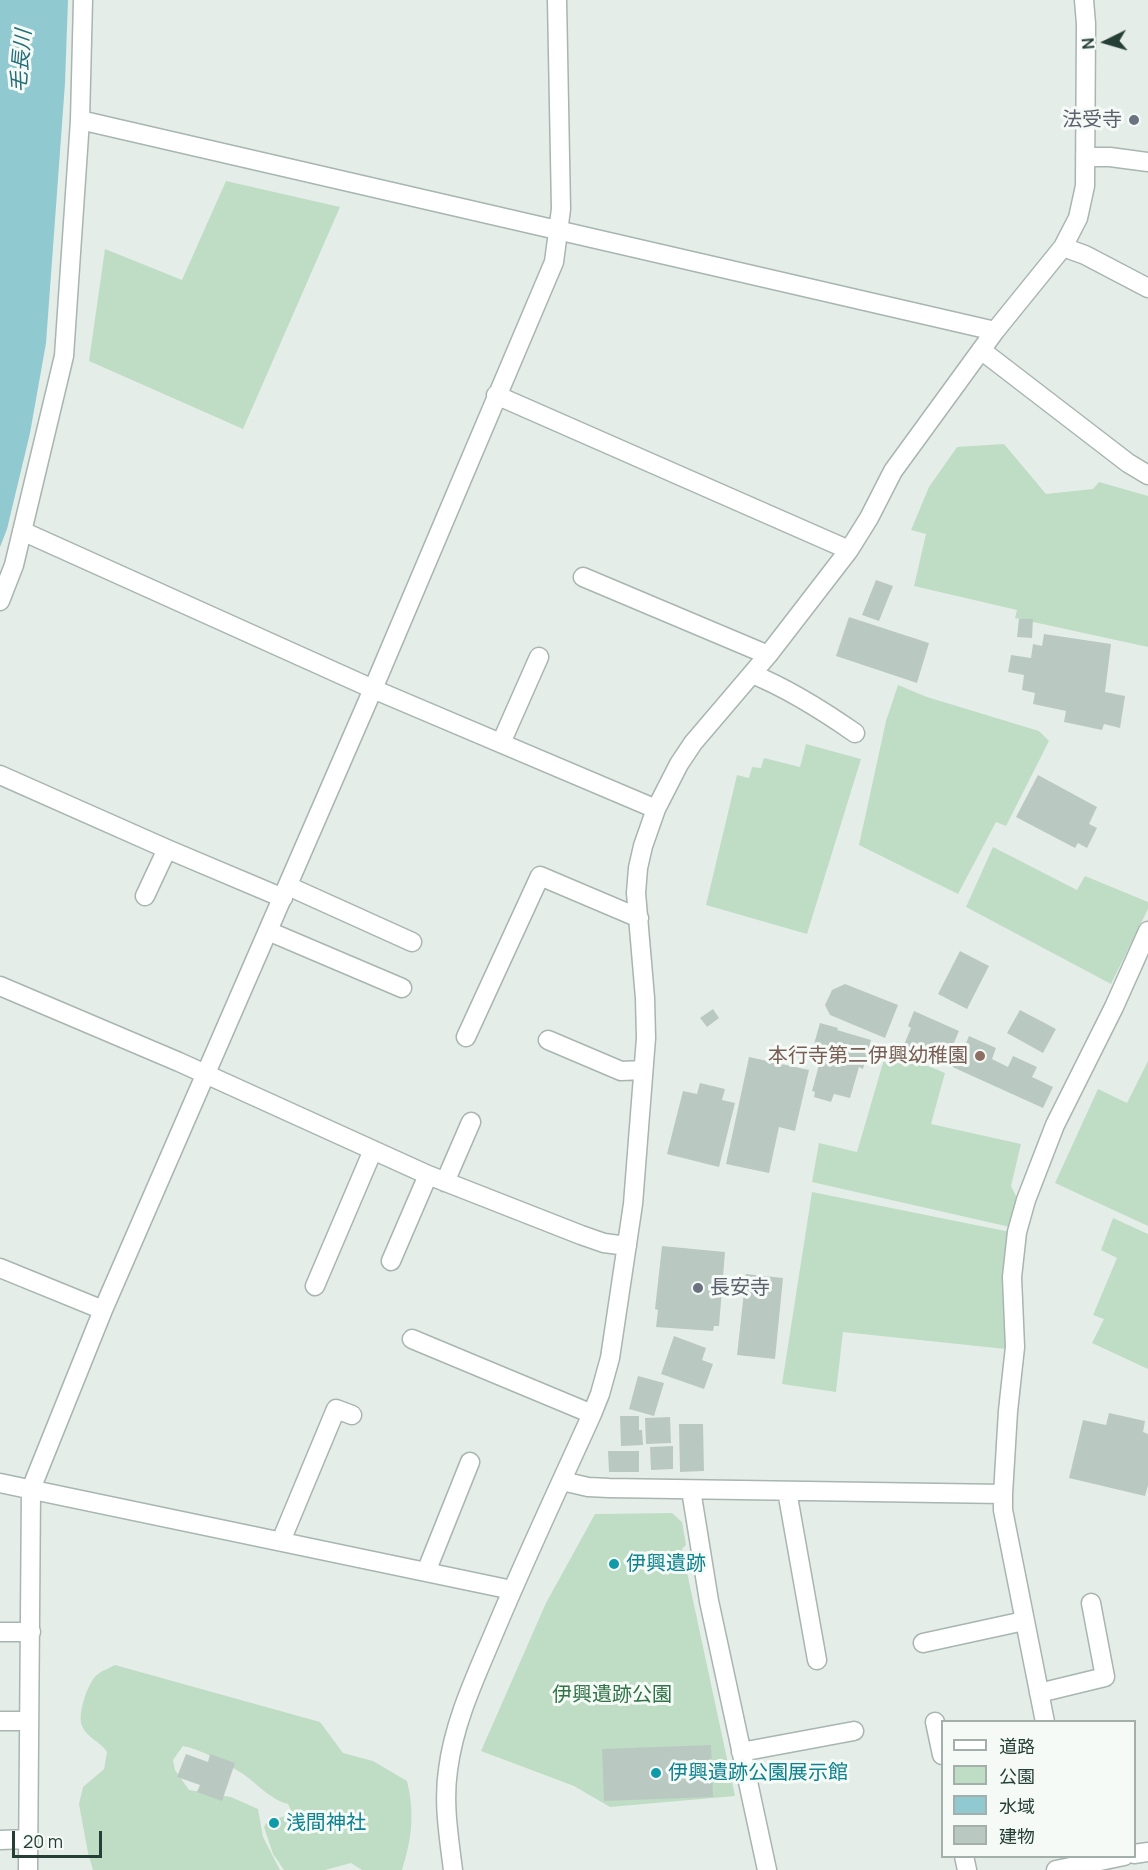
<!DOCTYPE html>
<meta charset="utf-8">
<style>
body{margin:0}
#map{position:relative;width:1148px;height:1870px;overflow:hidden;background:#e5ede9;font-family:Manrope,"Noto Sans JP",sans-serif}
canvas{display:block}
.legend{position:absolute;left:941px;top:1720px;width:195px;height:138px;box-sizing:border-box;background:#f5faf7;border:2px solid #a2afaa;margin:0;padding:8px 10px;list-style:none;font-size:18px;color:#253e36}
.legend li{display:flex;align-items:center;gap:12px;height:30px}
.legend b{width:30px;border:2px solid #a2afaa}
.north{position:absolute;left:1076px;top:12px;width:60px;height:60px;-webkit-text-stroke:4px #f5faf7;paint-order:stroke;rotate:265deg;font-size:16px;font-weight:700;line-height:24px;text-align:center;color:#253e36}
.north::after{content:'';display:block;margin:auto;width:21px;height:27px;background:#253e36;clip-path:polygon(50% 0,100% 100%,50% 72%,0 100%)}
.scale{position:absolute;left:12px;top:1831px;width:90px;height:27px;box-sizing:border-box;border:3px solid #253e36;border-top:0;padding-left:8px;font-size:18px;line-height:21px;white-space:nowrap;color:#253e36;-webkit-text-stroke:4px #f5faf7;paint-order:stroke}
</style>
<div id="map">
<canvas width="1148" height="1870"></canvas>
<ul class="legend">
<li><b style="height:8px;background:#fff"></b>道路</li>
<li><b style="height:16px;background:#bfddc5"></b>公園</li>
<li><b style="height:16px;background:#90c9cf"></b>水域</li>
<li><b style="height:16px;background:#bac8c2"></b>建物</li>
</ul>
<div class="north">N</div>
<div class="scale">20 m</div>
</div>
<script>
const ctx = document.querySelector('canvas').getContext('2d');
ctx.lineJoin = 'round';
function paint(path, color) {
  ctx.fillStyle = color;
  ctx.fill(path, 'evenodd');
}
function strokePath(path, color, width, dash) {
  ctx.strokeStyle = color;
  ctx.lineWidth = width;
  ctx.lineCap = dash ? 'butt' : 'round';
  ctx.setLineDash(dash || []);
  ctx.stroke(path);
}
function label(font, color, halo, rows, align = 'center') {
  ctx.font = font + ' Manrope,"Noto Sans JP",sans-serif';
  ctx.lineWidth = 6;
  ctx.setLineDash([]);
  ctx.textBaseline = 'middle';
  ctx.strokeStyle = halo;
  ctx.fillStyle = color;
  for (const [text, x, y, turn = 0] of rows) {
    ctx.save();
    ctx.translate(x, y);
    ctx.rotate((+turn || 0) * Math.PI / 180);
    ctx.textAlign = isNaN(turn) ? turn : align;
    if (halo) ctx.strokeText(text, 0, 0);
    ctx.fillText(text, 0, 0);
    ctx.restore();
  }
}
paint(new Path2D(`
 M226,181L340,207L243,429L89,361L105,249L182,280Z
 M1004,444L1046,494L1093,489L1099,482L1148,496V647L1015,618L1017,610L914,586L926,534L911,530L929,487L957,447Z
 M898,685L927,697L1039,731L1049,741L1006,826L996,822L958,894L859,845L886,721Z
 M806,744L861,759L807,934L706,905L737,775L749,778L752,767L761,768L764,758L800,767Z
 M993,847L1077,890L1085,876L1148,902V909L1111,984L966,907Z
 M887,1049L945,1073L931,1124L1021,1144L1011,1186L1018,1200L1010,1227L812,1182L819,1143L857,1152Z
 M1148,1061V1226L1055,1183L1098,1089L1127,1103Z
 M812,1192L1010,1232L1003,1269L1006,1349L843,1332L836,1392L782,1384Z
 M1113,1218L1148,1234V1369L1092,1343L1104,1319L1093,1315L1117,1258L1101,1250Z
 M672,1513L682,1522L686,1545L682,1549L735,1796L610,1807L574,1786L481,1751L546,1603L595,1514Z
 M115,1665L320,1722L343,1753L373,1761L407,1781C415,1814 412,1838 402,1870H362L351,1863L325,1870H284L273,1854L264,1827L268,1821L293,1814L288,1804C269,1799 257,1783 240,1772C223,1762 202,1750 183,1746L173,1760L175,1770L189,1790L231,1797L258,1809L263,1837L280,1870H93L88,1853L79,1804L83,1787L104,1769L107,1752C101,1742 86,1737 82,1726C77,1714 88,1681 98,1674C103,1670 110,1668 115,1665Z`), '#bfddc5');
paint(new Path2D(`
 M0,0H68L65,83L46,343L30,433L7,529L0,547Z`), '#90c9cf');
paint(new Path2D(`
 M876,580L893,586L879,621L862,615Z
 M849,617L929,643L917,683L836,656Z
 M1019,619H1033L1032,638L1017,637Z
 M1044,634L1111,644L1105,692L1125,696L1120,728L1104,724L1102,730L1064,722L1066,711L1033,704L1035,693L1022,690L1024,675L1008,672L1011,655L1031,658L1033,644L1042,646Z
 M1038,775L1097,807L1089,824L1097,828L1087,848L1078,843L1075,848L1016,817Z
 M960,951L989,966L967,1009L938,994Z
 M845,984L898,1005L885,1038L830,1015L825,1005L832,990Z
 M713,1009L719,1018L707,1027L700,1018Z
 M1020,1010L1056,1029L1043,1053L1007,1033Z
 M914,1011L959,1031L953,1045L963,1050L969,1036L996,1048L992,1059L1008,1067L1013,1056L1037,1067L1032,1077L1053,1087L1043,1108L904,1045L911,1028L908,1026Z
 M820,1023L838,1028L837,1030L871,1040L863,1069L859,1067L850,1098L834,1094L831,1102L814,1097L815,1092L812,1091L820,1061L810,1058Z
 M749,1057L809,1070L795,1131L779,1127L769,1173L726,1164Z
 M700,1083L725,1089L722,1100L735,1103L719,1167L667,1154L683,1091L697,1094Z
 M662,1246L725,1252L719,1326H714L713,1331L656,1327L658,1310L655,1309Z
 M746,1274L783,1278L775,1359L737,1355Z
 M674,1336L706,1348L702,1360L713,1364L704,1389L661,1374Z
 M638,1376L664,1383L654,1416L629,1409Z
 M1109,1413L1145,1421L1143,1432L1148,1434V1485L1145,1496L1069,1478L1083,1420L1106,1425Z
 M620,1416H639V1430H642L643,1445L621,1446Z
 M670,1417L671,1443L646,1444L645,1418Z
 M679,1424H703L704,1471L680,1472Z
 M673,1446V1469L651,1470L650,1447Z
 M608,1451H639V1472H609Z
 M711,1745L713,1797L604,1801L602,1749Z
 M186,1754L208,1762L210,1754L235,1763L222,1801L197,1792L200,1785L177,1777Z`), '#bac8c2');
const minor = new Path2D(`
 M80,120L995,331
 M1085,157H1110L1148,162
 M1063,247L1085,255L1148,288
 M981,350L1128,463L1148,475
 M496,395L849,550
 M22,531L373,689L656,809
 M583,577L768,655
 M0,601L14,565L64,356L80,120L83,0
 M752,674C789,689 822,710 855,733
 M501,743L539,657
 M0,775L167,849L283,898
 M288,886L412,942
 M145,896L167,849
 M268,931L402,988
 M0,986L179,1062L428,1175L581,1235L604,1243L627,1246
 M466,1037L540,876L639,918
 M548,1040L621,1071L643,1070
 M445,1182L471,1122
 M391,1261L428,1175
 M0,1268L103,1310
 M315,1286L373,1150
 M412,1339L592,1414
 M562,1481L588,1487L609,1488L1003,1494V1510L1045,1722
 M0,1483L512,1590
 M691,1490L709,1601L767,1870
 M787,1491L817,1660
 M1003,1494L1008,1411L1015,1347L1012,1277L1017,1232L1026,1200L1055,1125L1114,1007L1148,931
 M281,1541L336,1409L352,1415
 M426,1572L470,1462
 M0,1632H31
 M923,1643L1024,1621
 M1039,1693L1105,1677L1091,1603
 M0,1721H29
 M935,1722L942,1755
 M741,1752L854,1731
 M0,1840L28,1839
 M1134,1854L1148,1852
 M964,1856L967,1870
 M28,1870L31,1489L103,1310L373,689L554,262L561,209L557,0
 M453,1870C449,1838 443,1803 448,1770C454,1722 475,1678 494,1633C525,1559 559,1487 592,1414L600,1394L610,1358L633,1204L646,1038L645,998L636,893L638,868L643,846L656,809L679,764L693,743L768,655L849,550L869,518L893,471L995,331L1063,247L1078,218L1085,186L1086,24L1084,0
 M1056,1870L1124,1856`);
strokePath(minor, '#a8b5b0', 21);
strokePath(minor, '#fff', 18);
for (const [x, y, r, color] of [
 [1134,120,6,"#6b7280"],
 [980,1056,6,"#8d6e63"],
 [698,1288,6,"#6b7280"],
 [614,1564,6,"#0f9aa8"],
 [656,1773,6,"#0f9aa8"],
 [274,1823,6,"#0f9aa8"]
]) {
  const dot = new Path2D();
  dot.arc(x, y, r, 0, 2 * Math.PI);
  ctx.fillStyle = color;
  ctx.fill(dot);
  strokePath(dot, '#f5faf7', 2);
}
label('20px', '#5b616d', '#f5faf7', [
 ["法受寺",1122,120],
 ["長安寺",710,1288,"left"]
], 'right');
label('20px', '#785e54', '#f5faf7', [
 ["本行寺第二伊興幼稚園",968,1056]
], 'right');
label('20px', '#0d838f', '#f5faf7', [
 ["伊興遺跡",626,1564],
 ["伊興遺跡公園展示館",668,1773],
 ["浅間神社",286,1823]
], 'left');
label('20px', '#317346', '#f5faf7', [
 ["伊興遺跡公園",612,1695]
]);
label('italic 21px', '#226e77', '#f5faf7', [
 ["毛長川",22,61,-85]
]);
</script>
